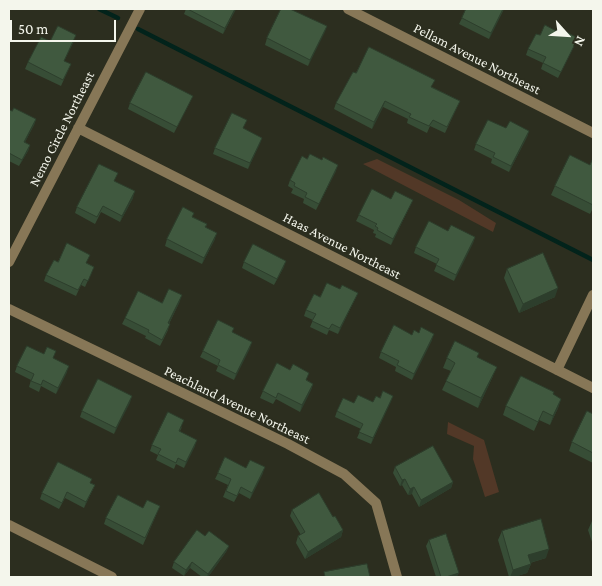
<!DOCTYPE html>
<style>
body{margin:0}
#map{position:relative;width:602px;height:586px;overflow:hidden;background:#2c2e1f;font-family:"Crimson Pro",serif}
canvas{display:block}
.frame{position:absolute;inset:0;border:10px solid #f4f6ec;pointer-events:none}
.north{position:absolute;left:542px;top:10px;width:50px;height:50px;-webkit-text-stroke:4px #2c2e1f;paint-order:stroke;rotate:116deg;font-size:14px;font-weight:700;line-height:20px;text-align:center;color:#f4f6ec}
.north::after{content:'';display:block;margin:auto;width:18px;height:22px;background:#f4f6ec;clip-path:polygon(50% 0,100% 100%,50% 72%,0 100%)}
.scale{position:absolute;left:10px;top:20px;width:106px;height:22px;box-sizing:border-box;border:2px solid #f4f6ec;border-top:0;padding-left:6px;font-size:15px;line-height:18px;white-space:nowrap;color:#f4f6ec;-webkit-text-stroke:4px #2c2e1f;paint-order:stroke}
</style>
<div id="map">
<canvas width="602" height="586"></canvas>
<div class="frame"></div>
<div class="north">N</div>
<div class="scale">50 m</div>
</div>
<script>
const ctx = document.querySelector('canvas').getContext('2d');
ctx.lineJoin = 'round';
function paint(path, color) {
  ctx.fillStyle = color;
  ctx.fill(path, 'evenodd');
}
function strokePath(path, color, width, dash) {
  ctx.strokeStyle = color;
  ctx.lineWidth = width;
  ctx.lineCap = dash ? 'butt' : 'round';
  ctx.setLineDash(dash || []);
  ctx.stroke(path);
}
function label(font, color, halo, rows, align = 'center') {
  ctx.font = font + ' "Crimson Pro",serif';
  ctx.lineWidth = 4;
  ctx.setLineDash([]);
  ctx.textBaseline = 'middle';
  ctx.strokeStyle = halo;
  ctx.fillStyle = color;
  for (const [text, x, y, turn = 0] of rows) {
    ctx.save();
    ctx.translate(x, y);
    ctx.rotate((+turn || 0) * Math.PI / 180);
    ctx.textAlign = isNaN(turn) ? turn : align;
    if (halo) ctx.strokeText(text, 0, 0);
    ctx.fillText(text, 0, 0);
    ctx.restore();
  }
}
paint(new Path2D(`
 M377,159L459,200L496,223L493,232L363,164Z
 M448,422L484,440L499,492L485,497L473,459L474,446L447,434Z`), '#523827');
strokePath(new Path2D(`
 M99,9L118,18
 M138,29L593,260`), '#02231b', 4.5);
strokePath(new Path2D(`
 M348,9L593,133
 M78,128L593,388
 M9,262L140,9
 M9,309L288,444L344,474L376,503L397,577
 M557,370L593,295
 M9,525L112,577`), '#877757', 10);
paint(new Path2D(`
 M186,9H236L223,34L184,14Z
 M504,9L489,39L459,24L462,18Z
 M327,26L308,66L265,45L267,38Z
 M540,35L575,44L558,78L541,69L543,63L526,55L528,49Z
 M50,41H74L64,61L71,64L61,86L25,69L28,62Z
 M356,73L432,87L460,101L445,133L430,126L427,133L407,123L408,119L383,107L372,129L334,109L336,103Z
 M190,102L174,133L128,109L130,103Z
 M9,113L36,119L34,125L25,142L30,145L28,151L19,166L9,161Z
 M506,128L529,131L527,137L509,172L491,163L492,159L474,150L476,144Z
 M244,129L262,138L248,169L213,154L215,148Z
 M593,158V208L590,214L551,195L555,186L590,165Z
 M307,159L336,171L316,210L303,203L304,199L291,193L293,189L288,186L290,180Z
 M115,181L133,198L120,222L101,212L95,224L75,213L77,207Z
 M391,199L410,206L391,245L375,237L376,234L373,233L374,230L356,221L359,215Z
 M193,217L207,224L206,227L215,239L202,264L165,246L167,239Z
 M448,231L475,237L473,243L454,281L434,271L437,264L414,253L416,247Z
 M58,262L87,263L94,267L85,287L81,285L76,296L44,281L46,275Z
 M244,262L284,267L274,285L242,268Z
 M507,269L555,297L519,313L504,278Z
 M340,289L358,293L338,334L329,330L327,335L310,327L313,320L304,316L306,310L320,297Z
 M180,301L169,324L168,330L160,346L145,338L146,336L122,324L125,318L162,303Z
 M234,328L232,332L250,348L234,380L216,371L218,366L200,357L203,351Z
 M412,335L432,340L412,380L395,371L396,367L379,358L381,352Z
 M477,357L493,376L478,408L442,390L451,371L443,368L447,358Z
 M53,358L67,372L56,394L41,386L39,392L29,387L31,380L15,372L17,366Z
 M307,380L313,384L311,390L300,412L276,399L273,404L260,398L263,391Z
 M553,395L561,399L558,408L550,425L539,420L534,431L503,415L506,406Z
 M132,396L114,434L80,417L82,411Z
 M393,396L371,444L357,438L361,429L335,417L337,411L354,403L373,402L380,398Z
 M593,414V463L569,451L572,442Z
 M182,427L180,431L195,446L184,468L176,464L174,469L156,460L158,455L150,451L152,445Z
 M395,467L453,482L451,488L419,507L412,494L408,495L402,485L400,486L393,473Z
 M246,468L263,473L250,499L239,493L234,502L223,497L228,485L215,479L218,473Z
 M91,483L95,485L84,508L65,498L59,509L40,499L42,493Z
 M160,506L143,545L104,524L106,518Z
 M292,510L333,517L343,530L341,537L305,559L296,543L298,536L301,535L290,516Z
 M592,521H593V545L588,530Z
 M502,531L546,558L530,563L531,564L527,573L514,577H509L498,540Z
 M205,536L229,546L226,552L208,577H202L190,568L184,576L172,568L174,562Z
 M429,540L457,577H436L426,546Z`), '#374d36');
paint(new Path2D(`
 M235,9H236L223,34L225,28Z
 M504,9L489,39L491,33Z
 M327,26L325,32L308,66L310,60Z
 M385,101L383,107L372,129L374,122Z
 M36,119L34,125L22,148L24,142Z
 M529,131L527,137L509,172L511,166Z
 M262,138L260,144L248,169L250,163Z
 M30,145L28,151L19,166L22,160Z
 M338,165L336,171L316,210L319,204Z
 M135,191L133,198L120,222L122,216Z
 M413,200L410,206L391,245L393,239Z
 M217,233L215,239L202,264L204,258Z
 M475,237L473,243L454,281L456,275Z
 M286,261L284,267L274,285Z
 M558,288L555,297L519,313L523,304Z
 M358,293L355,299L338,334L340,328Z
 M182,295L180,301L166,329L168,323Z
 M434,334L432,340L412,380L414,374Z
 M252,342L250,348L234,380L236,374Z
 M69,366L67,372L56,394L58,388Z
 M497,367L493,376L478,408L481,398Z
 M313,384L311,390L300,412L302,405Z
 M132,396L130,403L114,434L116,428Z
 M393,396L391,402L371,444L373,438Z
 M561,399L558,408L550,425L553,416Z
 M197,440L195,446L184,468L186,462Z
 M265,467L263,473L250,499L252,493Z
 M405,479L402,485L400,486L402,480Z
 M453,482L451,488L419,507L421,500Z
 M95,485L92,491L84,508L86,502Z
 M414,487L412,494L408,495L410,489Z
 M343,530L341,537L305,559L308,552Z
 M229,546L226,552L208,577H207L208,574Z
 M549,549L546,558L525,564L528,555Z
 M192,562L190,568L184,576L186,570Z
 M531,564L527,573L514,577H510L513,570Z
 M459,573L457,577H446Z`), '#2d3e2c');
const building = new Path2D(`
 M188,9H235L225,28Z
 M281,9H290L327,26L310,60L267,38Z
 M466,9H503L491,33L462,18Z
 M545,25L560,33L562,30L578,38L561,72L543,63L546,57L528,49L536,34L540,35Z
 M58,26L76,35L64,61L71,64L63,80L28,62L41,37L50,41Z
 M369,47L435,80L431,87L460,101L447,127L433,120L429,126L409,117L411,114L385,101L374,122L336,103L353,72L356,73Z
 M146,72L193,96L177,127L130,103Z
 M14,108L36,119L24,142L30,145L22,160L9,153V113L10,110L12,111Z
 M232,113L247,120L243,128L262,138L250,163L215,148Z
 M488,120L506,128L510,121L529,131L511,166L493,157L495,153L476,144Z
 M310,154L322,160L323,157L338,165L319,204L305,197L307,193L294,186L295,183L290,180L302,156L307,159Z
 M570,155L590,165L593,158V205L555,186Z
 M99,164L118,173L114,181L135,191L122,216L103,206L97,217L77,207Z
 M372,189L391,199L395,191L413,200L393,239L377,230L378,228L375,226L377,224L359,215Z
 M183,207L194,213L192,217L207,224L205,227L217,233L204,258L167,239Z
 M429,221L448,231L451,225L475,237L456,275L436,265L439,259L416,247Z
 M67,243L90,255L86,263L94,267L88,281L84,279L78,290L46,275L54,260L58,262Z
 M253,244L286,261L277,279L244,262Z
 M543,253L558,288L523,304L507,269Z
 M327,283L340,289L342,285L358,293L340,328L332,324L329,329L312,321L316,314L306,310L314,294L320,297Z
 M169,289L182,295L168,323L170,324L162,340L148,332L149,330L125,318L138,291L162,303Z
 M218,320L234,328L232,332L252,342L236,374L218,365L220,360L203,351Z
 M394,325L412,335L414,330L419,333L421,327L434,334L414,374L397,365L399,361L381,352Z
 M455,341L479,353L477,357L497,367L481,398L446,381L455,363L447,358Z
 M27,346L44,354L47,347L56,351L53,358L69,366L58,388L43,380L41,385L31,381L34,374L17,366Z
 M277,363L290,370L293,364L309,373L306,380L313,384L302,405L278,393L276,398L263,391Z
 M521,376L554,392L553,394L561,399L553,416L543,411L538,422L506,406Z
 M98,379L132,396L116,428L82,411Z
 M383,391L393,396L373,438L359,432L363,424L337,411L343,398L354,403L358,395L373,402L376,396L380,398Z
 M587,411L593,414V453L572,442Z
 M168,412L184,420L179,431L197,440L186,462L178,458L176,463L158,454L161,449L152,445Z
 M433,446L453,482L421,500L414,487L410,489L405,479L402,480L395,467Z
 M225,457L246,468L250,460L265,467L252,493L241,487L237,496L226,491L231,479L218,473Z
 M58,462L92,479L90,483L95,485L86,502L67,492L62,503L42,493Z
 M319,493L333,517L335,516L343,530L308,552L298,536L305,532L292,510Z
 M118,495L143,508L147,500L160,506L145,538L106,518Z
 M541,519L549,549L528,555L531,564L513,570L502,531Z
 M197,530L205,536L209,531L229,546L208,574L192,562L186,570L174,562Z
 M446,534L459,573L446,577H441L429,540Z
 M367,564L370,577H325L324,572Z`);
paint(building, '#40593f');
strokePath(building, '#2d3e2c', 1);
label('14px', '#f4f6ec', '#2c2e1f', [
 ["Pellam Avenue Northeast",477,59,27],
 ["Nemo Circle Northeast",62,129,-63],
 ["Haas Avenue Northeast",342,246,27],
 ["Peachland Avenue Northeast",237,405,26]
]);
</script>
